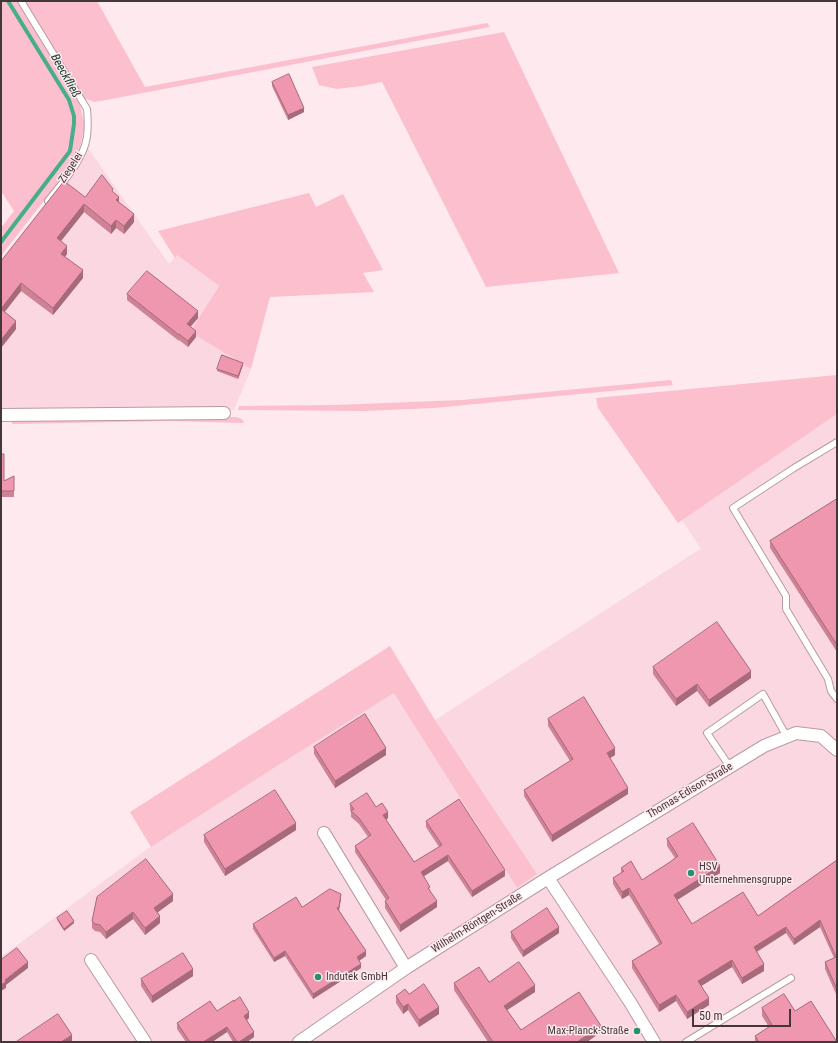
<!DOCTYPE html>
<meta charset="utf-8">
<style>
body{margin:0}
#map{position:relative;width:838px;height:1043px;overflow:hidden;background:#fee9ee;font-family:"Roboto Condensed",sans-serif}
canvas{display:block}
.frame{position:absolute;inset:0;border:2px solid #44373a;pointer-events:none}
.scale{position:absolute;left:692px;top:1009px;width:99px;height:18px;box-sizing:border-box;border:2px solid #44373a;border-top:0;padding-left:5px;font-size:12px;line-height:14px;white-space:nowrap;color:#44373a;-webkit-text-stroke:3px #fee9ee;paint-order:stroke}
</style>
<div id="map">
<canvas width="838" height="1043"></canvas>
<div class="frame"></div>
<div class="scale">50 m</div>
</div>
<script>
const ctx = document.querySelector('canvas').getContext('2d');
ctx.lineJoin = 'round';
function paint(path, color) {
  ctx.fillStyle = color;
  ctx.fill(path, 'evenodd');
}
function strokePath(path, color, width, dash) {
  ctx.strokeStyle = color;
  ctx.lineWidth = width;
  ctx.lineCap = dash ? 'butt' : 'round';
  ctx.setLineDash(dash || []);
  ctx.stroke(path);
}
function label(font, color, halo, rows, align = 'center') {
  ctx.font = font + ' "Roboto Condensed",sans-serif';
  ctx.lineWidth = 3;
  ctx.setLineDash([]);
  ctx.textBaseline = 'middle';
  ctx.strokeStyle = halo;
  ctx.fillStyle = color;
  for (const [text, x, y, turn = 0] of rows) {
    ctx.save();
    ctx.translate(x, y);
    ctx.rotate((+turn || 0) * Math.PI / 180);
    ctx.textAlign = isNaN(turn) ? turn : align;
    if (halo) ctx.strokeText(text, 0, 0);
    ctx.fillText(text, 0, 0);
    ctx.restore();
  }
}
paint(new Path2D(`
 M88,148L169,264L177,255L219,286L190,332L251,369L234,410L1,411V267L76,171L83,161Z
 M837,414V1042H1V957L146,850L277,766L395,692L517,888L537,874L435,720L697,551L701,549L682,520Z`), '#fbd8e1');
paint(new Path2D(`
 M1,1H18L80,105L85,126L80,147L60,180L1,256V228L14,211L1,191Z
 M25,1H97L145,87L487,23L490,27L106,100L94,102L84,98Z
 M504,32L619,273L486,287L382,82L362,86L337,89L319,85L312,67Z
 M309,193L316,207L343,194L383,270L363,273L374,292L270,297L251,369L190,332L219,286L177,255L175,258L158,231Z
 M837,375V414L678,523L598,408L596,398Z
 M671,380L673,385L434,408L365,411L238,410L239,406L335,405L462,400Z
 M236,417L242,419L244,423L172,421L12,424V419Z
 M390,646L435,720L537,874L517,888L394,693L277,766L151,847L130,812Z`), '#fbbfce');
strokePath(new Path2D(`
 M1,242L70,151L74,124V116L69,100L8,1`), '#48ad8b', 4);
const service = new Path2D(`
 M21,1L87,109C88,119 88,128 87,137C83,161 62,183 48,201
 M837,442L794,468L733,508L786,596V609L828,679L831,691L837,699
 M730,767L707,733L763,694L787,737
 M686,1042L791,978`);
const minor = new Path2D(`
 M1,415L224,413
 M324,833L406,968
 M548,878L630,1002L654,1042
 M91,960L145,1042
 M299,1042L406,968L548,878L764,746L796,733L821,736L837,750`);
strokePath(service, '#ba9aa1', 8);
strokePath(minor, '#ba9aa1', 14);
strokePath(service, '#fff', 6);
strokePath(minor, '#fff', 12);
paint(new Path2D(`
 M272,82L304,112L288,120L272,86Z
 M113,192L119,202L134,222L124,234L116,228L111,234L84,212L61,241L67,254L65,257L83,278L53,315L21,291L5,312L16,329L1,348V261L85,197Z
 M127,294L198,318L190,327L196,337L188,347L179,340V341L127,300Z
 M243,365L238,379L217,371V369Z
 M1,454L4,481L14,476V497H1Z
 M837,499V652L770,548V541Z
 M653,667L751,678L709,707L697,691L676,706L653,674Z
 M548,719L615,755L610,758L628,794L552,842L524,796V790L570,761L548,726Z
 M314,747L386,755L335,788L314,754Z
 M350,804L376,807L388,818L386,820L414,862L439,847L426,827V821L505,876L472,897L448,861L424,876L437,907L400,932L385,908V901L386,900L355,852V846L368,837L359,824L351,817V812L350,810Z
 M296,830L225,876L204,842V835Z
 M667,839L720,873L677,900L692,924L758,916L837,860V994H836L825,969V962L834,958L820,927L794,945L786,933L757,952L764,971L742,984L732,967L701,986L709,1005L687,1019L676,1001L659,1012L632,968V961L659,944L629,895L622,899L613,884V878L621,873V868L642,880L670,862L675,858L667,846Z
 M341,898L339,910L366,956L359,961L361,968L313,999L285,956L274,962L253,929V924L302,907Z
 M173,901L158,912L160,923L145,935L133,919L106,939L100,932L95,931L92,928V921Z
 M57,918L74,923L64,931L57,920Z
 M511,932L559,933L523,957L511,938Z
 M193,976L152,1003L141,986V979Z
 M489,982L535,992L507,1010L521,1030L601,1032L587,1042H488L454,990V983Z
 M409,994L439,1014L419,1027L408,1010L403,1014L396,1003V996Z
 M762,1008L795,1011L837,1042H755V1036L769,1027L762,1016Z
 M217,1011L249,1018L247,1020L254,1037L247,1042H233L227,1032L212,1042H186L177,1029V1023Z`), '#cd8296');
paint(new Path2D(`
 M304,108V112L288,120V115Z
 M119,197V204L116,200Z
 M84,204V212L57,246V238Z
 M134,214V222L124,234V226Z
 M116,220V228L111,234V226Z
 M67,246V254L61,261V254Z
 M83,270V278L53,315V308Z
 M21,283V291L1,316V309Z
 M198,311V318L187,331V324Z
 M16,321V329L1,348V340Z
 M196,331V337L188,347V341Z
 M243,363V365L238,379V376Z
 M751,671V678L709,707V700Z
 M697,684V691L676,706V699Z
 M386,748V755L335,788V781Z
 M615,748V755L607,760V753Z
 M628,788V794L552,842V835Z
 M388,812V818L383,821V815Z
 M296,823V830L225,876V869Z
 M448,855V861L421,878V872Z
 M720,866V873L674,902V895Z
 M505,870V876L472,897V891Z
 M629,888V895L622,899V892Z
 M173,894V901L154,915V908Z
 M341,894V898L339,911L337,908Z
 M437,901V907L400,932V925Z
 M133,912V919L106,939V932Z
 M160,916V923L145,935V928Z
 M820,920V927L794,945V939Z
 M74,921V923L64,931V929Z
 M559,927V933L523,957V951Z
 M786,927V933L754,953V947Z
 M285,951V956L274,962V958Z
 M366,951V956L357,962V957Z
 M732,960V967L698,988V981Z
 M28,962V968L6,985V988L1,991V985L5,980Z
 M361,964V968L313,999V994Z
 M764,964V971L742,984V978Z
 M193,969V976L152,1003V996Z
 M535,985V992L504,1012V1006Z
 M676,995V1001L659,1012V1005Z
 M709,998V1005L687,1019V1012Z
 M408,1004V1010L403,1014V1007Z
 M439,1007V1014L419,1027V1020Z
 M249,1012V1018L244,1022V1016Z
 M601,1026V1032L587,1042H577Z
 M227,1027V1032L212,1042H203Z
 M254,1032V1037L247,1042H239Z
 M72,1035V1042H61Z`), '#a76a7a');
const building = new Path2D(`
 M289,74L304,108L288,115L272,82Z
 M102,175L113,189L112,191L119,197L116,200L134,214L124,226L116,220L111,226L84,204L57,238L67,246L61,254L83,270L53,308L21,283L1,309V261L64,181L85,197Z
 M147,271L198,311L187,324L196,331L188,341L179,334V335L127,294Z
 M1,309L16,321L1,340Z
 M222,355L243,363L238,376L217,369Z
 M1,454H4V481L14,476V491H1Z
 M837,499V645L770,541Z
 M717,622L751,671L709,700L697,684L676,699L653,667Z
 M584,697L615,748L607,753L628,788L552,835L524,790L573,759L548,719Z
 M365,714L386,748L335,781L314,747Z
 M275,790L296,823L225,869L204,835Z
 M367,793L376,807L382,803L388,812L383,815L414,862L442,845L426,821L459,799L505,870L472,891L448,855L421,872L430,887L428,888L437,901L400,925L385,901L389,898L355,846L371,835L359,818L351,811L354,809L350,804Z
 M693,823L720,866L674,895L692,924L743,892L758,916L837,860V987H836L825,962L836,957L820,920L794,939L786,927L754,947L764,964L742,978L732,960L698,981L709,998L687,1012L676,995L659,1005L632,961L662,943L629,888L622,892L613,878L624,871L621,868L631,861L642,880L670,862L678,856L667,839Z
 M146,859L173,894L154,908L160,916L145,928L133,912L106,932L100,925L95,924L92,921L97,897Z
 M330,889L341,894L339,907L337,908L366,951L357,957L361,964L313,994L285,951L274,958L253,924L296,897L302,907Z
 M547,908L559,927L523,951L511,932Z
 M67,911L74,921L64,929L57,918Z
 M17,948L28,962L5,980L6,982L1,985V960Z
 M183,953L193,969L152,996L141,979Z
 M519,962L535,985L504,1006L521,1030L579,992L601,1026L577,1042H493L454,983L479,967L489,982Z
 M424,984L439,1007L419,1020L408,1004L403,1007L396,996L405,989L409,994Z
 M784,994L795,1011L811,1001L837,1042H759L755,1036L772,1025L762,1008Z
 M240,997L249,1012L244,1016L254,1032L239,1042H237L227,1027L203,1042H190L177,1023L210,1001L217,1011L234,1000V1001Z
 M58,1014L72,1035L61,1042H16Z`);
paint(building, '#ee97af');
strokePath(building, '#a76a7a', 1);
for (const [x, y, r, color] of [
 [691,873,4,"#259170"],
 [318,977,4,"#259170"],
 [637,1031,4,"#259170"]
]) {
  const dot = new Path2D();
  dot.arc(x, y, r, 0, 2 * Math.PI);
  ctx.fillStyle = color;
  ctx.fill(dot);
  strokePath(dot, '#fee9ee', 1.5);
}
label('11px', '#44373a', '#fee9ee', [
 ["Ziegelei",71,168,-57],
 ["Thomas-Edison-Straße",690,791,-31],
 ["Wilhelm-Röntgen-Straße",477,923,-32]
]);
label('11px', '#44373a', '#fee9ee', [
 ["HSV",699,867],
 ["Unternehmensgruppe",699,880],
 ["Indutek GmbH",326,977],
 ["Max-Planck-Straße",629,1031,"right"]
], 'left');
label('italic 12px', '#0e3b2c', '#fee9ee', [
 ["Beeckfließ",65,76,61]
]);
</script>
